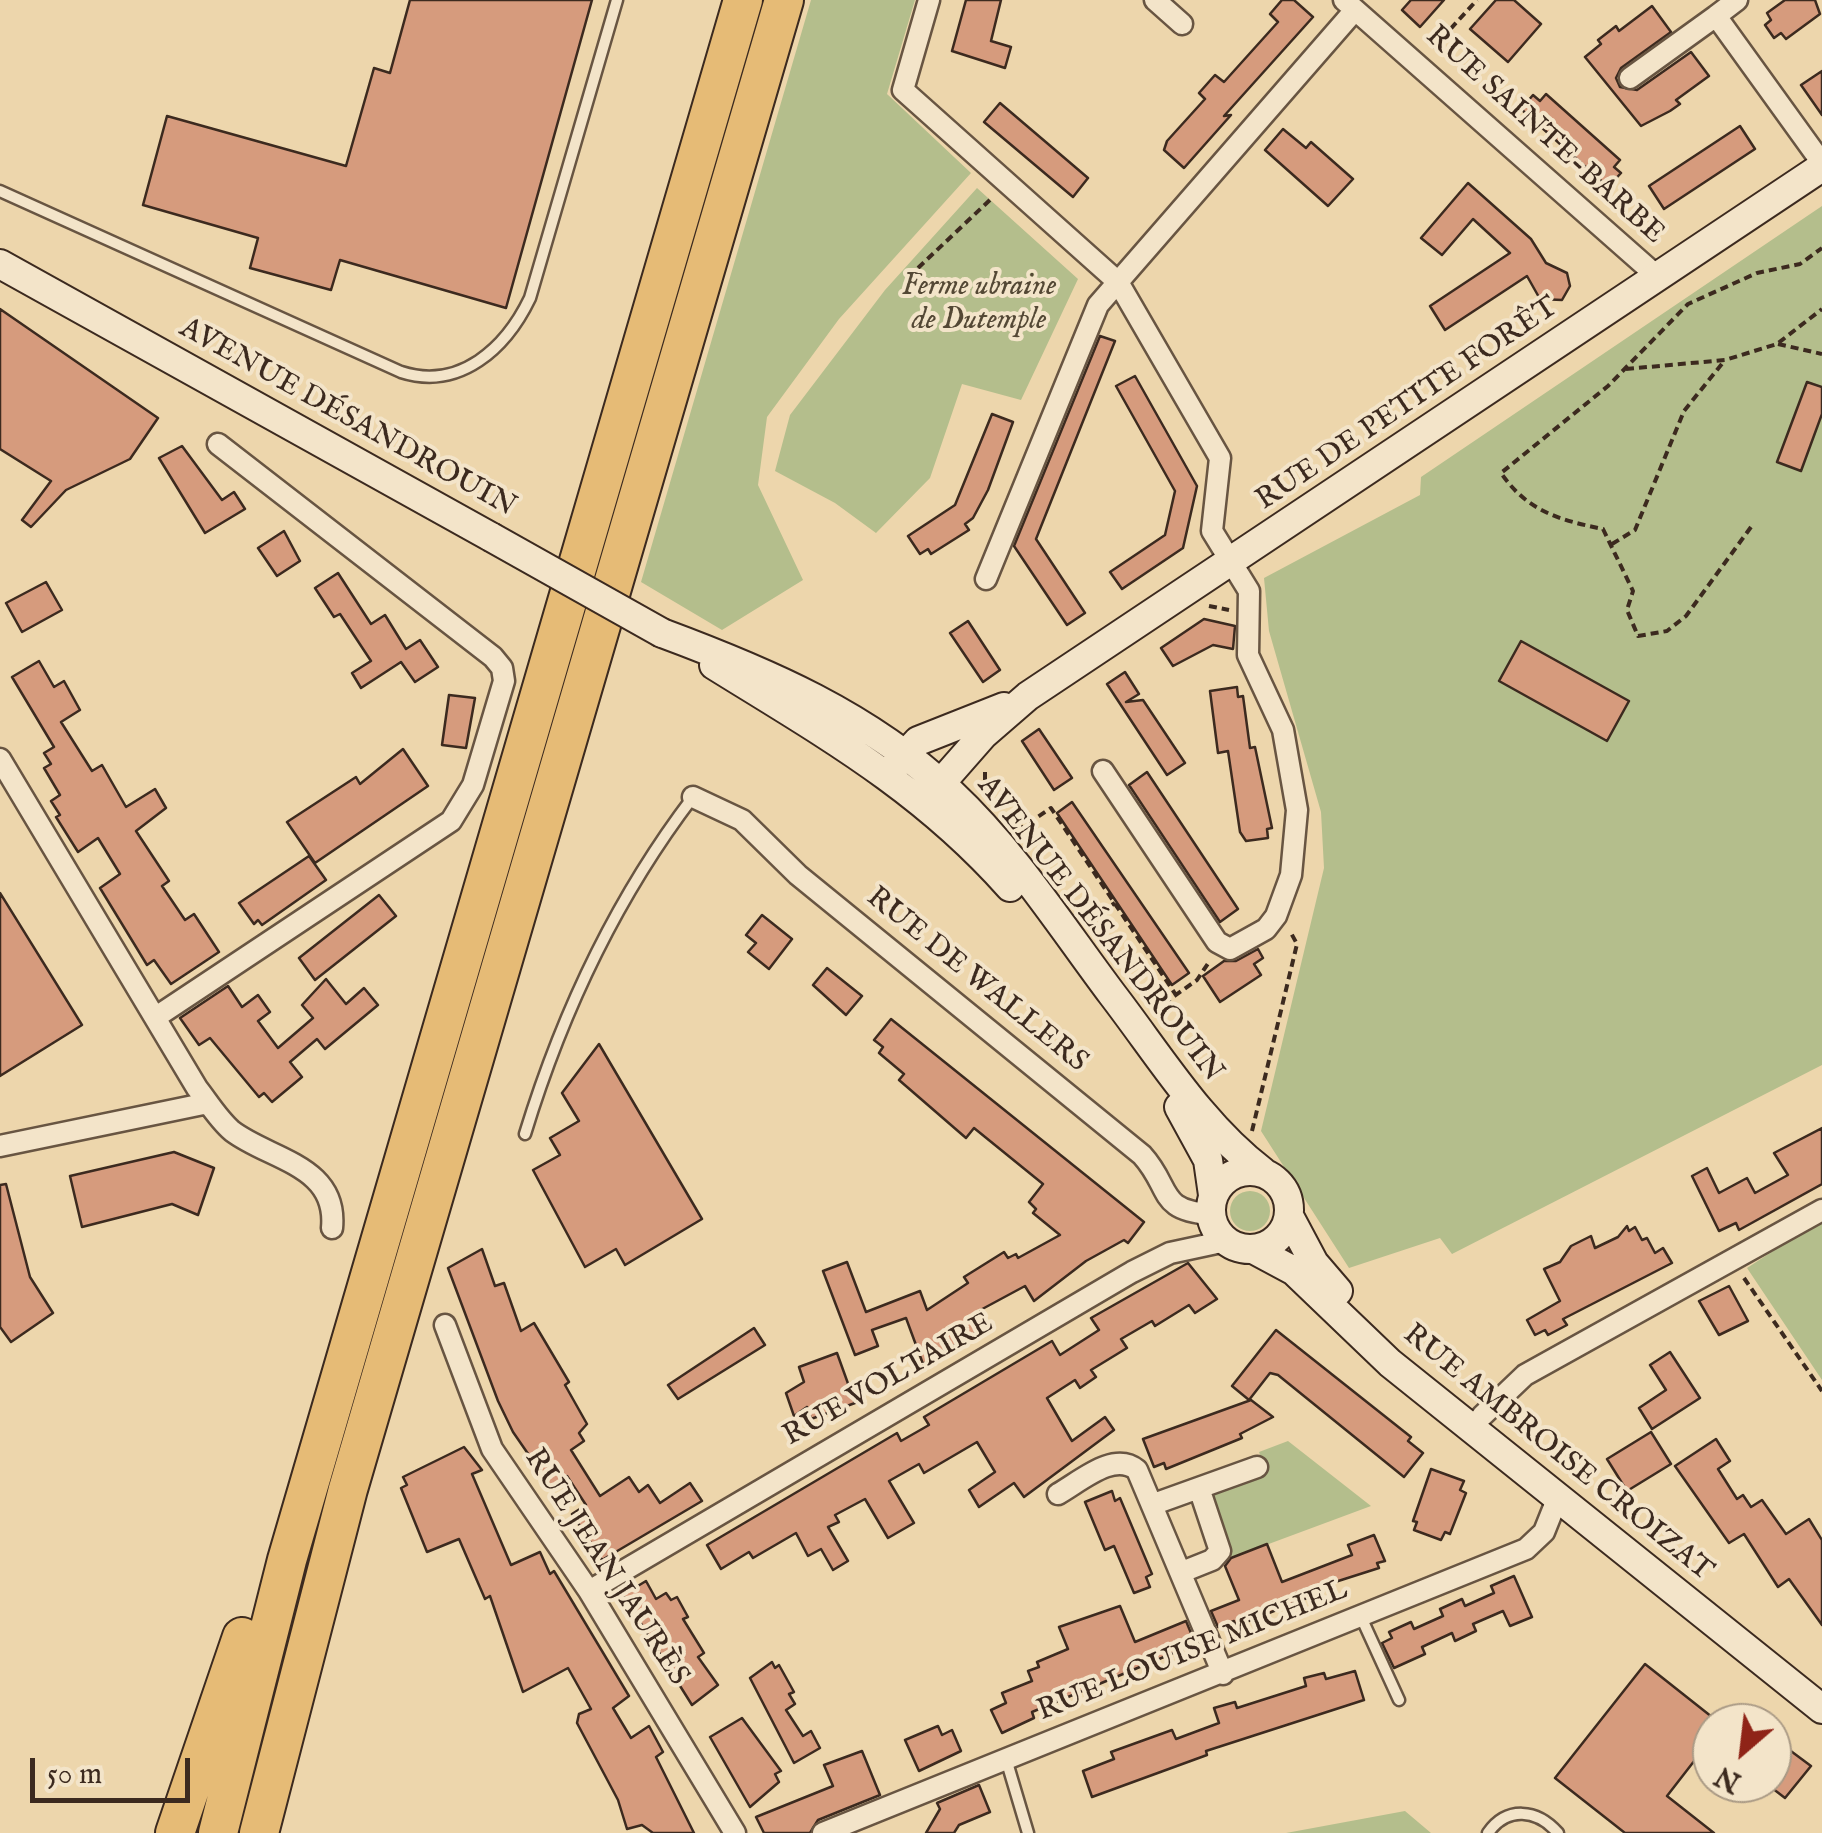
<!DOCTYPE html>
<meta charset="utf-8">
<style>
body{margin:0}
#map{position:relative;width:1822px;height:1833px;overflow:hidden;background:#edd6ac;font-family:"IM FELL English",serif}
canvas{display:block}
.north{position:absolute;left:1692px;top:1703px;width:100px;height:100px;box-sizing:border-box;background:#f3e4c9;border:2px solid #aa9a85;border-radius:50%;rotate:208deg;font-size:28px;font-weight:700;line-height:40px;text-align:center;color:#3c2a1f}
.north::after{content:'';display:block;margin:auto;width:35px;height:45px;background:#8f2418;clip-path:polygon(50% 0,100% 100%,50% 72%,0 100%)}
.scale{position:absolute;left:30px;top:1758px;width:160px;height:45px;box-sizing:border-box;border:5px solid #3c2a1f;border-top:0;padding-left:12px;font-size:30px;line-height:35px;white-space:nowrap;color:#3c2a1f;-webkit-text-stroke:8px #f3e4c9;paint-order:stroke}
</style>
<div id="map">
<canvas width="1822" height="1833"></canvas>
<div class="north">N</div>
<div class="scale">50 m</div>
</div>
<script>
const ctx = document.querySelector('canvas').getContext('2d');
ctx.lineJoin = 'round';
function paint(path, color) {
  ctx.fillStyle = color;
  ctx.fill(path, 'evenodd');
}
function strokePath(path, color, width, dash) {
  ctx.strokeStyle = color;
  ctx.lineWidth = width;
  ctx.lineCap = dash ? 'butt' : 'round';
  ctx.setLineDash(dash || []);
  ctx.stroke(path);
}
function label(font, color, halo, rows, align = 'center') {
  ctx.font = font + ' "IM FELL English",serif';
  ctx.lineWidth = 8;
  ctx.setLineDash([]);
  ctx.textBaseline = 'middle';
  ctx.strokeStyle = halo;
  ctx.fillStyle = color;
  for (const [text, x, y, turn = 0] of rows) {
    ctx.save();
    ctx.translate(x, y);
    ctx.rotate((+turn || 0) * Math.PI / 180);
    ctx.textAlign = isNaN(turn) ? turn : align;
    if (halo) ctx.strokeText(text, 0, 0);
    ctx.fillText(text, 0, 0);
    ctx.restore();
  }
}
paint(new Path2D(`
 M811,0H915L887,94L971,173L839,319L767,417L758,485L803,580L722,630L641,582Z
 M977,188L1078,279L1021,400L962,384L930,478L876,533L835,503L775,471L790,415L885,290Z
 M1822,206V1065L1452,1254L1440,1238L1349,1268L1261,1131L1324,868L1321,812L1269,631L1264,578L1420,495L1421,477Z
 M1230 1211a20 20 0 1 1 40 0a20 20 0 1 1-40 0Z
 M1822,1219V1380L1747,1268Z
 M1288,1441L1371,1506L1231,1558L1210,1504L1216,1490L1265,1469L1259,1452Z
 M1405,1811L1431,1833H1286Z`), '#b4be8c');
const building = new Path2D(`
 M410,0H592L506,308L340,260L331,290L250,268L258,238L143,205L167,116L346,166L374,68L390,73Z
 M966,0H1001L991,41L1011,47L1005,68L952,51Z
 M1282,0H1294L1313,17L1224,116L1231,115L1184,168L1164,150L1167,141L1205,99L1199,93L1215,75L1224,82L1278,22L1270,14Z
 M1411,0H1444L1420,27L1402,10Z
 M1496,0H1514L1541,24L1508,62L1470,29Z
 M1785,0H1815L1820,14L1786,39L1781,33L1774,38L1765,25L1771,20L1767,13Z
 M1652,6L1671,32L1621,68L1616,78L1620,87L1637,90L1691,52L1709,76L1676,100L1680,104L1670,111L1641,126L1585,57L1601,44L1598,40L1616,26L1619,31Z
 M1822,71V115L1801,85Z
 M1546,94L1620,160L1614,167L1621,173L1608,187L1521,109L1533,95L1540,101Z
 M1000,103L1088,178L1073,197L984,122Z
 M1740,126L1755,149L1664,209L1649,186Z
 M1283,129L1306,148L1311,142L1353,179L1328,206L1265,150Z
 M1468,183L1531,239L1546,263L1567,273L1570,286L1562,300L1540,299L1527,276L1445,330L1430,306L1510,253L1473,219L1442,255L1421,238Z
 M0,309L158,418L130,459L66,490L31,527L22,520L51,481L0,449Z
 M1100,336L1115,341L1036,539L1085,613L1067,625L1014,546Z
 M1135,376L1197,486L1183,548L1122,589L1110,572L1165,535L1175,491L1116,386Z
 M1807,382L1822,387V414L1801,471L1777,462Z
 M992,414L1013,422L988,490L973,518L965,524L969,530L931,554L928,549L920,554L908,536L955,505Z
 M182,446L222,500L234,492L245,509L205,533L159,458Z
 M284,531L300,561L277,576L258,548Z
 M338,573L371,624L385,615L406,649L420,640L438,667L415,682L401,662L361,688L352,673L371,661L340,614L334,617L315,588Z
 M46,582L62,610L22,632L6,603Z
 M1204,619L1235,626L1233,649L1213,645L1173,666L1161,648Z
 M968,621L1000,670L983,682L950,633Z
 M1521,641L1629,701L1607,741L1499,681Z
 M39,661L54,687L64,681L80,710L61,722L92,771L102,765L126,807L155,789L166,808L136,831L169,881L162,886L185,920L194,914L219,952L171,984L154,960L147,965L100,888L120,874L98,838L78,852L56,817L60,815L51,801L60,795L44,768L51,764L44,753L54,747L12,677Z
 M1125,672L1139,694L1126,702L1143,700L1185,763L1167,775L1107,684Z
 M1237,687L1238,697L1243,696L1250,748L1255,747L1272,828L1267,829L1268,838L1246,841L1240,832L1228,751L1218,753L1210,691Z
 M449,695L475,698L466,748L442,745Z
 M1039,729L1072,778L1054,790L1022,741Z
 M403,749L428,786L315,863L287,822L356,777L360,784Z
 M1147,772L1238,909L1220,922L1129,785Z
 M1072,802L1189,973L1172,985L1057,813Z
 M309,856L326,880L262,925L258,920L254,924L239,903Z
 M0,893L82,1025L0,1076Z
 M379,895L396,916L315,980L299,958Z
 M762,915L792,939L769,969L748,952L756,943L746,935Z
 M1258,949L1263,958L1254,964L1261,975L1220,1002L1203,976L1224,961H1236Z
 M827,968L862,996L846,1015L813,985Z
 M326,979L346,1004L364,988L378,1005L325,1049L317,1039L290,1062L302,1077L272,1102L264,1093L259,1097L210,1038L199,1045L180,1018L228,986L242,1007L258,995L270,1012L258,1021L278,1048L313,1018L302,1005Z
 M891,1019L1144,1222L1128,1243L1124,1240L1086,1261L1034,1301L1025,1286L973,1314L982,1329L923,1364L906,1318L872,1330L878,1346L855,1355L823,1271L847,1262L866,1312L920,1291L927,1310L968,1283L964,1277L1004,1252L1008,1258L1016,1254L1018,1258L1060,1235L1033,1213L1036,1209L1029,1202L1043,1184L974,1128L966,1138L899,1080L904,1074L879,1053L883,1047L874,1040Z
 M599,1044L702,1219L625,1265L616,1249L585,1267L533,1170L560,1155L550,1138L579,1121L562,1093Z
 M1822,1128V1184L1739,1230L1736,1223L1719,1231L1692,1176L1707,1168L1719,1193L1747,1178L1755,1193L1788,1175L1774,1153Z
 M174,1152L214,1168L198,1215L172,1204L82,1227L70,1176Z
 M6,1184L30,1277L53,1313L11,1342L0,1327V1185Z
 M1627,1226L1629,1231L1635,1227L1642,1240L1647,1238L1655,1253L1663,1248L1672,1263L1563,1319L1567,1325L1548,1335L1545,1330L1535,1335L1527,1320L1560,1301L1544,1269L1560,1262L1571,1246L1591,1236L1595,1248L1618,1237Z
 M482,1249L495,1286L504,1283L521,1331L534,1323L569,1382L565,1385L587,1424L579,1433L584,1441L571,1450L600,1496L629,1477L639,1492L648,1485L660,1503L690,1483L702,1501L602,1560L572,1514L586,1505L567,1476L551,1487L513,1432L498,1401L448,1268Z
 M1188,1263L1217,1299L1195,1313L1189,1305L1155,1326L1152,1321L1121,1339L1127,1348L1091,1370L1096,1377L1080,1388L1075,1380L1047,1398L1072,1441L1105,1417L1114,1430L1024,1497L1014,1483L979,1507L969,1490L995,1472L977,1442L924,1473L919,1464L889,1481L914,1523L888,1538L865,1499L835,1515L839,1522L828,1527L848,1561L833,1570L821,1549L808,1556L796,1533L753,1558L749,1552L721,1569L707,1545L897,1433L901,1441L929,1425L924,1417L1052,1341L1060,1355L1099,1330L1091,1318Z
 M1729,1286L1748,1321L1719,1335L1699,1301Z
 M754,1328L765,1345L678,1399L668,1385Z
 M1276,1330L1411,1437L1408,1441L1423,1453L1404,1477L1278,1375L1270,1373L1249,1400L1232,1386Z
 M1670,1352L1700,1398L1652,1429L1639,1408L1666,1390L1650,1365Z
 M837,1353L855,1403L811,1419L807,1407L794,1416L786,1393L804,1382L799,1367Z
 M1251,1400L1273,1417L1240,1434L1242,1438L1166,1469L1164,1463L1154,1467L1143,1439Z
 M1651,1432L1671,1464L1627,1491L1607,1459Z
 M1716,1439L1730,1461L1718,1469L1737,1499L1743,1495L1751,1507L1762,1500L1786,1534L1809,1519L1822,1540V1625L1789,1579L1778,1587L1744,1534L1729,1543L1675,1466Z
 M464,1447L482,1470L472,1474L511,1565L540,1552L550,1574L554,1571L629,1696L613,1708L631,1738L649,1726L663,1752L656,1757L694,1833H653L642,1825L627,1829L618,1800L577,1723L579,1714L591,1709L568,1668L523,1692L490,1596L485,1599L459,1539L427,1552L401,1488L407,1485L403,1477Z
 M1431,1469L1464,1481L1460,1490L1466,1493L1450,1534L1445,1532L1441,1540L1414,1530L1417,1522L1413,1521Z
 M1112,1491L1115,1501L1120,1498L1152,1574L1146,1577L1150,1587L1134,1593L1114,1546L1105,1550L1085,1502Z
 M1374,1535L1385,1561L1377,1563L1379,1568L1310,1590L1312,1596L1236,1626L1234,1621L1218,1627L1211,1611L1239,1600L1225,1566L1231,1558L1267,1544L1282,1582L1352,1555L1348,1545Z
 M1514,1576L1532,1617L1510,1626L1503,1611L1473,1624L1476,1631L1455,1641L1452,1633L1422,1647L1425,1654L1394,1668L1382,1643L1392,1638L1389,1632L1411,1622L1414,1629L1443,1616L1440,1609L1462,1599L1465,1606L1494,1593L1491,1586Z
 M646,1581L656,1599L666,1593L671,1600L677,1597L688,1617L683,1619L704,1653L698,1657L718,1685L692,1705L623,1595Z
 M1120,1606L1135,1642L1186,1621L1193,1638L1181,1643L1183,1649L1032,1712L1034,1718L1002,1733L991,1710L1006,1703L1002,1693L1032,1681L1028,1671L1039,1667L1037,1662L1068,1649L1059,1627Z
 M772,1662L775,1668L779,1665L794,1692L789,1694L795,1704L786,1710L803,1736L811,1731L820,1748L794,1763L750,1678Z
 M1645,1664L1712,1717V1738L1667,1796L1714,1833H1625L1555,1778Z
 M1355,1671L1364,1700L1206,1751L1207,1755L1092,1797L1083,1771L1114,1759L1111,1752L1172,1730L1176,1739L1219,1723L1214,1708L1235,1702L1237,1708L1306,1686L1304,1678L1324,1673L1326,1679Z
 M742,1718L781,1771L775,1774L779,1782L750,1807L710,1737Z
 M938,1726L942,1735L952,1730L961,1751L919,1771L905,1740Z
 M1772,1737L1811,1766L1785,1798L1772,1788Z
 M862,1751L880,1795L818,1820L810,1833H764L756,1817L833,1786L824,1765Z
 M979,1785L990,1812L959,1825L954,1833H926L940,1809L937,1803Z`);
paint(building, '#d69b7d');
strokePath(building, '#3c2a1f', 2.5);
const lane = new Path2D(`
 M0,191L401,372C460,391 506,348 530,298L617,0
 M525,1134C562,1013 616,898 693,797
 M1361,1617L1399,1700
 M1006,1759L1028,1833
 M1488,1833C1507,1806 1537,1809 1558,1833`);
const street = new Path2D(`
 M929,0L903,90L1118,282L1220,458L1212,531L1249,591L1248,655L1283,730L1297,810L1291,875L1276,916L1266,929L1230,949L1217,942L1103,771
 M1155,0L1182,24
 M1344,0L1658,277
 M1737,0L1716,16L1822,163
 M1630,78L1716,16
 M986,579L1098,305L1355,10
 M0,759L197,1088C208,1102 218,1119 232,1131C270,1160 338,1165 332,1228
 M693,797L742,820L798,875L1142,1155C1172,1188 1157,1211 1211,1214
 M156,1017L451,821L473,785L504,681L502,668L493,657L218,444
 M0,1146L208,1103
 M445,1325L492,1449L589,1591L735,1833
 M1482,1416L1525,1375L1822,1210
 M1058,1494C1081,1481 1114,1451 1137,1470L1223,1674
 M1154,1504L1257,1467
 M1182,1572L1212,1560L1220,1551L1199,1488
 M589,1591L1132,1272L1170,1253L1226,1241
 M823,1833L1526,1549L1544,1532L1558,1497`);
const secondary = new Path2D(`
 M0,264L491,537
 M662,633C767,672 868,715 951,793C1013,851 1061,926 1112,994C1159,1055 1201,1125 1263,1172
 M714,665C825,734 922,788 1010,887
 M895,766L918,741L1004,707
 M918,797L940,784L983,735L1028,696L1822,167
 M1179,1107L1208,1160L1213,1195
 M1211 1210a39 39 0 1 1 78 0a39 39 0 1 1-78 0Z
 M1289,1216L1314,1263L1338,1291
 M1253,1249L1294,1271L1390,1363L1822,1709`);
const highway = new Path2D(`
 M175,1833L242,1637
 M218,1833L287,1560L743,0
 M259,1833L348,1489L784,0`);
strokePath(lane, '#685542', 15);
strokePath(street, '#685542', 25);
strokePath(secondary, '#3c2a1f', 32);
strokePath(highway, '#3c2a1f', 42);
strokePath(new Path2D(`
 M1433,48L1477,0
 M918,268L993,197
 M1778,344L1822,354
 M1626,369L1725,360L1777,344L1822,309
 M1751,527L1686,616L1667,631L1638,636L1627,610L1633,591L1603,529C1559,520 1527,511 1501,473L1608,386L1688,304L1757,273L1800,264L1822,248
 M1612,544L1635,530L1684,411L1725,360
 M1209,606L1229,610
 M985,793V772
 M1017,831L1051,808L1176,995
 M1090,919L1115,903
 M1153,1011L1197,980L1209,962
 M1252,1131L1297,944L1291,933
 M1744,1278L1822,1391`), '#3c2a1f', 4, [8, 5]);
strokePath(lane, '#f3e4c9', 10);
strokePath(street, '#f3e4c9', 20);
strokePath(secondary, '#f3e4c9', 28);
strokePath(highway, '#e6bb76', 38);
const secondaryBridge = new Path2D(`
 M491,537L662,633`);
strokePath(secondaryBridge, '#3c2a1f', 32, []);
strokePath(secondaryBridge, '#f3e4c9', 28);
label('30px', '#3c2a1f', '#f3e4c9', [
 ["RUE SAINTE-BARBE",1544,136,42],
 ["RUE DE PETITE FORÊT",1408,405,-34],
 ["AVENUE DÉSANDROUIN",347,419,29],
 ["AVENUE DÉSANDROUIN",1099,930,52],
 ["RUE DE WALLERS",976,981,39],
 ["RUE VOLTAIRE",889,1381,-30],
 ["RUE AMBROISE CROIZAT",1557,1454,39],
 ["RUE JEAN JAURÈS",605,1568,57],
 ["RUE LOUISE MICHEL",1193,1652,-22]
]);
label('italic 30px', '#544835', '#f3e4c9', [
 ["Ferme ubraine",979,288],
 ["de Dutemple",979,322]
]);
</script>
